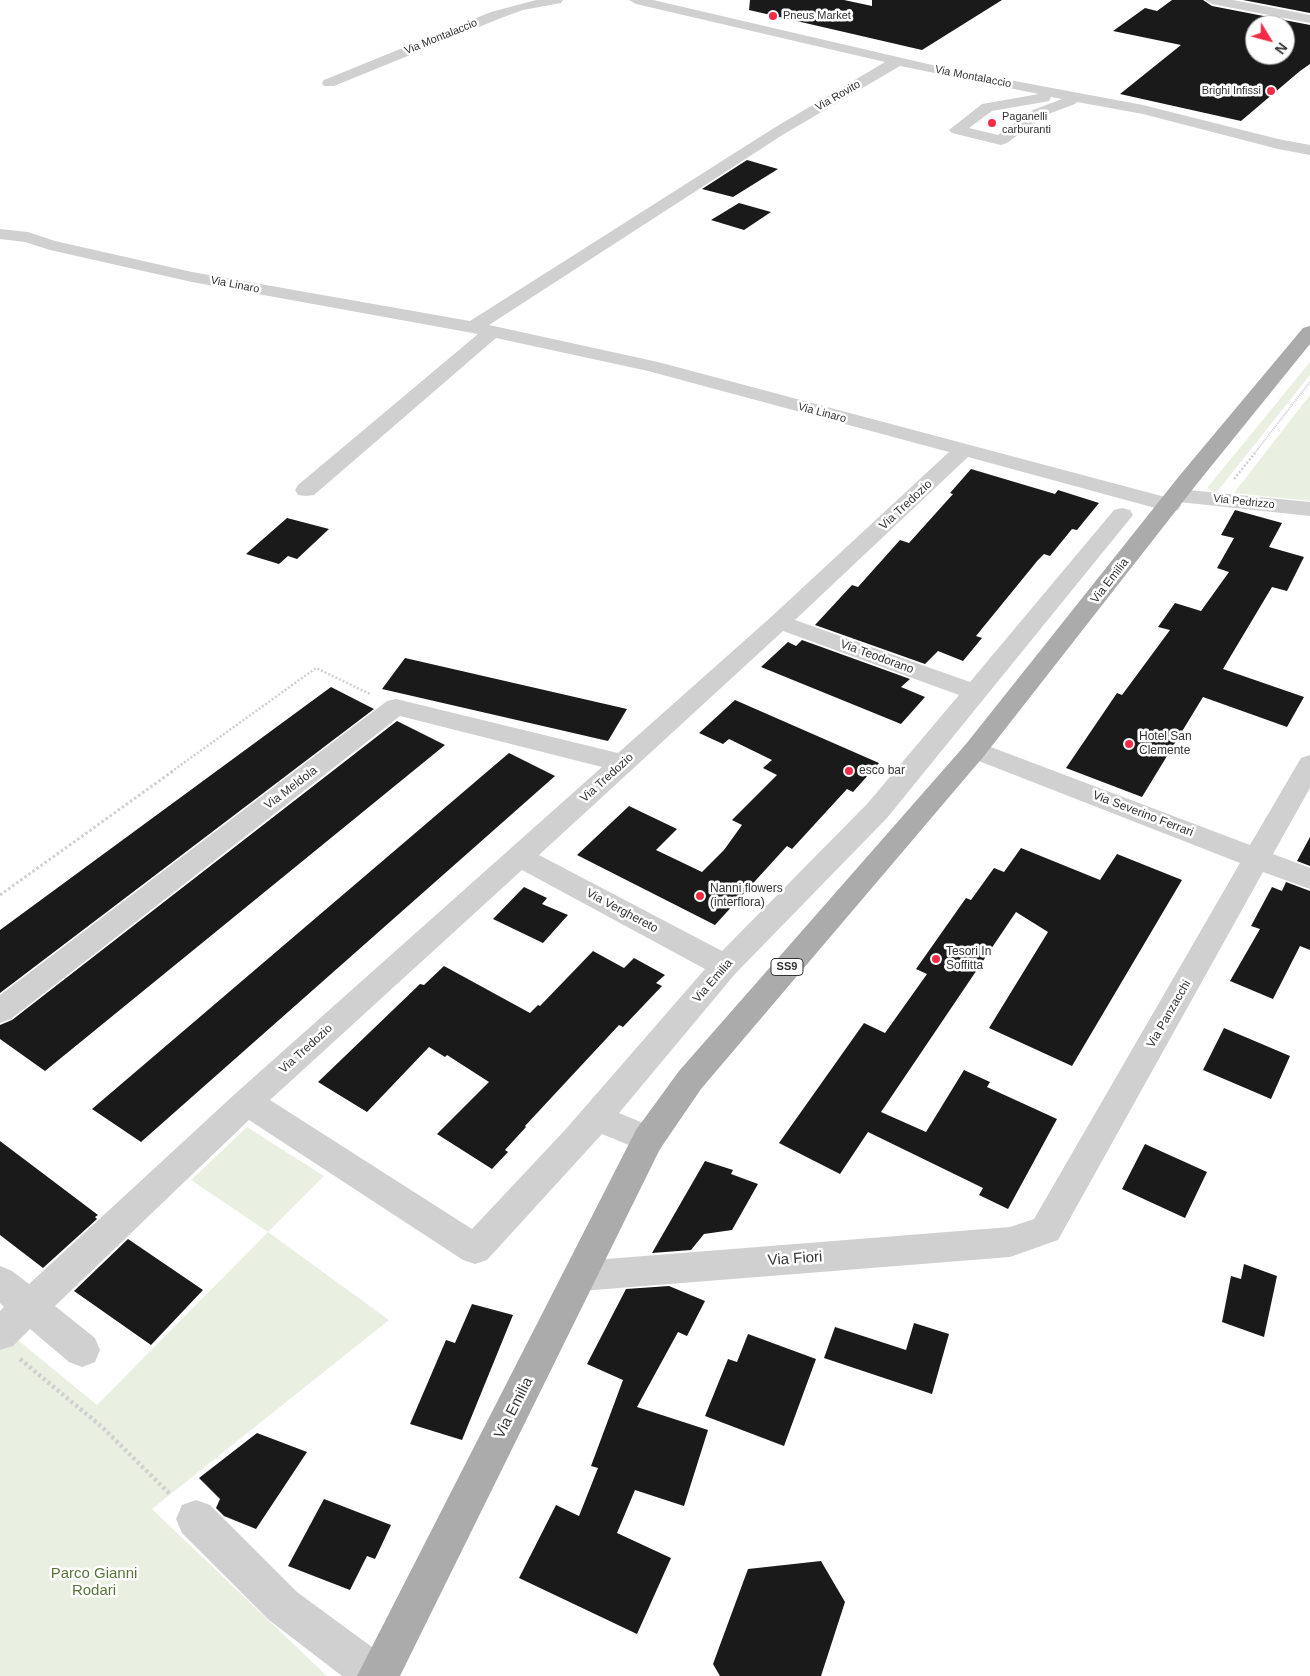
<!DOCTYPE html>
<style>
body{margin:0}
#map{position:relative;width:1310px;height:1676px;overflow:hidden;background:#fff;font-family:Arial,sans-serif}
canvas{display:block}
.north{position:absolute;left:1245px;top:15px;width:50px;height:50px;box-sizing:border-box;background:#fff;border:1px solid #adadad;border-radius:50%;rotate:127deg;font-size:14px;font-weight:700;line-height:20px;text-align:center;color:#333}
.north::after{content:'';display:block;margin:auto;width:18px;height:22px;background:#f42b47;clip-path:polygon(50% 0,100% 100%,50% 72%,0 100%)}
</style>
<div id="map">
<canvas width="1310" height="1676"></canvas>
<div class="north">N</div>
</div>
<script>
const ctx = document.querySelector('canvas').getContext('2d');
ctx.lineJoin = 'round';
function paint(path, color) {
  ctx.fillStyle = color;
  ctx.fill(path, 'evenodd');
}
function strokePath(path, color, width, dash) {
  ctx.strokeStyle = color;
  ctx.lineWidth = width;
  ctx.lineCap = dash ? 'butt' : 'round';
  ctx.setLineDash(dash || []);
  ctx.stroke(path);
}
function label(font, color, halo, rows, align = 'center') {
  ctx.font = font + ' Arial,sans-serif';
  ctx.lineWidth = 5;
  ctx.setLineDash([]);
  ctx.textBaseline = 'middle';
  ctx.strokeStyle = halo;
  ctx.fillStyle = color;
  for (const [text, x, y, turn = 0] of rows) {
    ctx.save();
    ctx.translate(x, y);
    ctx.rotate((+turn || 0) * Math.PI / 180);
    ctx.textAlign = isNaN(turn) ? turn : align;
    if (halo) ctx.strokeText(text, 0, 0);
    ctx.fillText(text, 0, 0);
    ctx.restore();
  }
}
paint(new Path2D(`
 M1310,362V375L1216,493L1207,488Z
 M1310,395V501L1234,493Z
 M247,1127L324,1176L268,1232L389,1320L152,1509L327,1676H0V1347L13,1336L97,1405L268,1232L191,1180Z`), '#eaf0e1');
paint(new Path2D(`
 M750,0H844L872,6V0H1002L922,50L749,10Z
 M1172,0H1203L1212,6L1310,25V64L1300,71L1241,121L1120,94L1181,45L1113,31L1145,8L1157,11ZM1255,25H1285V55H1255Z
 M1243,0H1310V13Z
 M747,160L778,169L733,197L702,189Z
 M739,203L771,212L744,230L711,220Z
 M971,469L1055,494L1058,490L1099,503L1077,530L1072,529L1050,556L1044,554L1038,560L976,636L982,638L963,661L938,651L925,664L815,625L852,585L858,587L900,540L909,543L953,494L950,493Z
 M1235,510L1282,523L1269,547L1304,557L1287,591L1272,587L1223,669L1304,697L1287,727L1203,697L1142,797L1066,768L1117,693L1122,695L1170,630L1158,627L1175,603L1201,611L1229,572L1217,568L1234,538L1221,535Z
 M287,518L329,529L297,559L288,556L279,564L246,554Z
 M802,640L910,679L901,687L925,697L901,724L761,667L788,642L796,646Z
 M405,658L627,709L608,741L382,689Z
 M331,687L374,709L0,993V930Z
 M735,700L879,763L853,792L847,789L792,849L787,846L715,925L577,855L629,806L677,829L656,850L702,872L724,850L742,825L732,820L777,775L763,768L772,760L729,739L723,744L699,733Z
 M397,721L445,745L45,1071L0,1039V1025L12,1020Z
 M509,753L555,776L141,1142L92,1109Z
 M1310,837V866L1297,861Z
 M1021,848L1100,880L1117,854L1182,880L1072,1066L989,1028L1048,932L1016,912L881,1112L926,1132L964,1070L990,1082L987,1087L1057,1119L1008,1209L979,1195L983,1188L868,1132L840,1174L779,1143L864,1023L885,1033L927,974L916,969L966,898L971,900L994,868L1004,872Z
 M1286,882L1310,891V950L1300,946L1273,999L1230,981L1260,929L1251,926L1272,887L1282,891Z
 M524,887L547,898L542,904L568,915L543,943L493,919Z
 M593,951L624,968L634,958L665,975L656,983L662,986L623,1027L619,1025L525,1126L526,1127L505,1150L508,1152L492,1169L437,1134L489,1082L447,1055L445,1057L429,1047L367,1112L318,1082L420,984L424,985L444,966L530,1013L538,1005L540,1006Z
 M1224,1028L1290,1056L1271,1099L1203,1070Z
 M0,1141L98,1215L95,1217L97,1219L43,1268L0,1235Z
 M1145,1144L1207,1172L1185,1218L1122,1189Z
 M705,1161L733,1170L731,1174L758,1184L732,1230L704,1234L691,1250L652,1253Z
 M128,1239L203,1290L151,1345L74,1291Z
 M1244,1264L1277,1276L1264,1337L1222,1322L1231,1276L1241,1279Z
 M669,1286L705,1301L687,1336L678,1332L637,1407L708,1430L684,1506L635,1490L617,1533L671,1558L637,1634L519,1578L556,1505L579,1516L598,1468L591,1466L623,1380L587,1364L626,1289Z
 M472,1304L513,1315L462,1440L410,1424L446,1340L455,1343Z
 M914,1323L949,1334L932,1394L824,1358L835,1327L906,1350Z
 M748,1334L816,1359L784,1446L705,1416L728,1359L737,1362Z
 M257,1433L307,1452L256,1529L224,1516L216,1508L220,1499L199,1478Z
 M324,1499L391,1525L375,1559L367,1556L350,1590L288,1566Z
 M821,1561L845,1602L821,1676H720L713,1664L748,1569Z`), '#1a1a1a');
strokePath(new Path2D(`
 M1254,454L1310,382`), '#d0d0d0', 2, [1, 1]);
strokePath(new Path2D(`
 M1234,479L1255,453
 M171,772L316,668L370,694`), '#d0d0d0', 2.5, [2, 2]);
strokePath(new Path2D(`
 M0,895L173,771`), '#d0d0d0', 3, [2.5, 2.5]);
strokePath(new Path2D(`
 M20,1359L102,1427L171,1495`), '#d0d0d0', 4.5, [3, 3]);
paint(new Path2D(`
 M536,0H563L561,3L523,10L501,18L334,86H324L322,83L324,80L491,12Z
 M629,0H653L945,68L1143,105L1278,139L1310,145V155L1278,149L1143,114L1077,102L1075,104L1043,116L1007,143L1001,145L952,133L949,130L982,104L1039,94L900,66L784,134L489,325L658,362L1169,498L1167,495L1170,490L1178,489L1310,502V516L1179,502L1181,505L1178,510L1170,512L968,457L795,620L970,682L1114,510L1122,508L1130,510L1133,515L887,818L735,974L619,1113L660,1130L664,1140L660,1150L648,1153L602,1134L487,1260L475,1264L463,1260L249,1120L55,1306L95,1338L100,1350L95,1362L82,1367L69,1362L30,1329L13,1346L0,1350V1311L4,1307L0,1303V1266L12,1271L29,1284L236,1093L602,767L400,716L11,1019L0,1023V995L387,701L396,699L618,753L771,617L949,452L648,371L496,338L314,495L306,496L298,495L295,490L298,485L478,334L192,282L50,250L25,242L0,239V229L28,232L55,241L192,272L470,321L774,128L885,62L636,4ZM1051,97L1062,99L1033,110L998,135L969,128L992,111L1044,102L1049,101ZM783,631L959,695L867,804L722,951L539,855ZM522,870L705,969L565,1130L472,1229L270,1100Z
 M1205,0H1233L1310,15V23L1212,4Z
 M975,741L1250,845L1301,758L1310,755V788L1273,854L1310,868V889L1263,872L1058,1240L1010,1257L581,1291L569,1287L564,1276L569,1265L581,1261L1010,1227L1034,1219L1240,863L966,756L962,750L966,744Z
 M196,1500L210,1505L297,1592L391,1661L397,1676H342L269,1620L182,1533L176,1519L182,1505Z`), '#d0d0d0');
paint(new Path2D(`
 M1310,326V344L1196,485L984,756L701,1089L660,1149L400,1676H357L636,1130L679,1071L966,744L1180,475L1303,328Z`), '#ababab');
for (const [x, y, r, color] of [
 [773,16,5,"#f42b47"],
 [1271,91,5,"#f42b47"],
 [992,123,5,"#f42b47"],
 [1129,744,5,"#f42b47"],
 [849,771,5,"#f42b47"],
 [700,896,5,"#f42b47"],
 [936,959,5,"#f42b47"]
]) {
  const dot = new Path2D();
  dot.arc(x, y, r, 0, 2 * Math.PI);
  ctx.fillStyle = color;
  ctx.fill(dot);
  strokePath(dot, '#fff', 2);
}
label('11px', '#333', '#fff', [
 ["Pneus Market",783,16],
 ["Brighi Infissi",1261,91,"right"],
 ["Paganelli",1002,117],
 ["carburanti",1002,130]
], 'left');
label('11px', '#333', '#fff', [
 ["Via Montalaccio",441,37,-22],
 ["Via Montalaccio",973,77,11],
 ["Via Rovito",838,96,-30],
 ["Via Linaro",235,285,11],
 ["Via Linaro",822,413,15],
 ["Via Pedrizzo",1244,502,6]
]);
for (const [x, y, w] of [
 [787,967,32]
]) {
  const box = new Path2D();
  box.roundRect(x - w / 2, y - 8.5, w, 17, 4);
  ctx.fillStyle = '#fff';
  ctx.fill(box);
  strokePath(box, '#333', 1);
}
label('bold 11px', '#333', null, [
 ["SS9",787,967]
]);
label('12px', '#333', '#fff', [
 ["Via Tredozio",906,505,-43],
 ["Via Emilia",1110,581,-52],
 ["Via Teodorano",877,657,20],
 ["Via Tredozio",607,778,-42],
 ["Via Meldola",291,788,-37],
 ["Via Severino Ferrari",1143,814,21],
 ["Via Verghereto",622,911,28],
 ["Via Emilia",713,981,-49],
 ["Via Panzacchi",1169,1014,-60],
 ["Via Tredozio",306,1049,-42]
]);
label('12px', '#333', '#fff', [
 ["Hotel San",1139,737],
 ["Clemente",1139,751],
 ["esco bar",859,771],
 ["Nanni flowers",710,889],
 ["(interflora)",710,903],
 ["Tesori In",946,952],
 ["Soffitta",946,966]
], 'left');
label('15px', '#333', '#fff', [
 ["Via Fiori",795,1259,-4],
 ["Via Emilia",514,1408,-63]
]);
label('15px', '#59743b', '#fff', [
 ["Parco Gianni",94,1574],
 ["Rodari",94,1591]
]);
</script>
